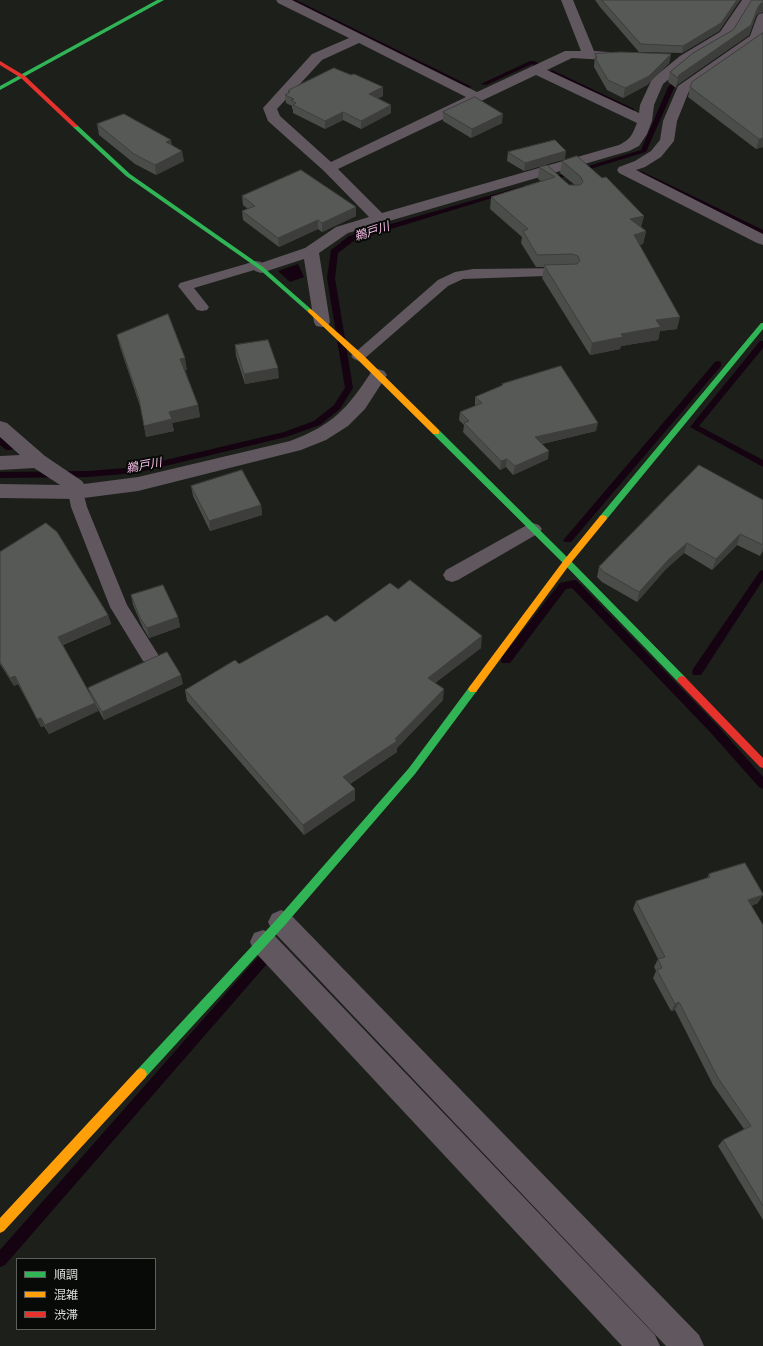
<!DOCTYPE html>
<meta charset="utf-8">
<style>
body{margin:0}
#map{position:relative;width:763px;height:1346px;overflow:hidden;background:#1d1f1b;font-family:Manrope,"Noto Sans JP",sans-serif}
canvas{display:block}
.legend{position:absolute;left:16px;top:1258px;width:140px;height:72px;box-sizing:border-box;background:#080a07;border:1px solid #5c5f5b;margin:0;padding:5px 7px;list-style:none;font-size:12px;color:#dbdfda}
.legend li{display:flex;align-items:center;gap:8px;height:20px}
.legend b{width:20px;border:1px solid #5c5f5b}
</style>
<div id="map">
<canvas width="763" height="1346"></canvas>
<ul class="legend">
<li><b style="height:5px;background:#30b455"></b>順調</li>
<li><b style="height:5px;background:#ff9f0a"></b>混雑</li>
<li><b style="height:5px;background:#e5322d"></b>渋滞</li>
</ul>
</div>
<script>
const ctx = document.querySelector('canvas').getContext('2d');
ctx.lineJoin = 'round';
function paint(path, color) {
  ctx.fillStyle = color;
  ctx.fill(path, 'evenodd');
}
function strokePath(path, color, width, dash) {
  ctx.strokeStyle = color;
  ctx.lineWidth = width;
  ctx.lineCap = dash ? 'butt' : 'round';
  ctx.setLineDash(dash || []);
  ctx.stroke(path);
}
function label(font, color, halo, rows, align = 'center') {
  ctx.font = font + ' Manrope,"Noto Sans JP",sans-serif';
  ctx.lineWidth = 4;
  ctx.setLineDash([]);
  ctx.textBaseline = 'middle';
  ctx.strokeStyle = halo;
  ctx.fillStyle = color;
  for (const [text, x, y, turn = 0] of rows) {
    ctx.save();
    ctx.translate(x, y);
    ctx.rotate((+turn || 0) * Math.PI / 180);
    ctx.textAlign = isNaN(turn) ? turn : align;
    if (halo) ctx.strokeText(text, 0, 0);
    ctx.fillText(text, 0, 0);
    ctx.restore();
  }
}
paint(new Path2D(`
 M298,264L304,277L290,282L278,271Z`), '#150311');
paint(new Path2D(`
 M289,0H296L472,87L467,88Z
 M530,61H534L540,64L537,66L532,64L486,85L481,84Z
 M552,70L634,109L635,110L630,111L550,73L549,72Z
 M681,75L686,76L674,88L646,152L550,181H546V179L641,150L668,87Z
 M641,171L763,230V235L639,174V172Z
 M523,186L528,187L355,240L338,253L335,278L353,388L340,409L320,425L286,437L136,473L88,477L0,478V472L88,471L136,467L284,432L314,421L334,405L345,388L327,278L331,250L349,236Z
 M760,341H763V348L699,426L763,460V467L690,427Z
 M718,361L721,362V366L571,542H565L563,540L565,538L715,362Z
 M0,437L12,446L13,448L12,450H6L0,445Z
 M763,570V580L701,675H693L692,672L693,669L760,571Z
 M574,580L577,581L718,726L763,777V789L759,787L710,732L572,588L566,589L510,663H502L501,660L502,657L560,583Z
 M262,955L266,957L268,961L266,965L5,1265L0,1267V1250L258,957Z`), '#150311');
paint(new Path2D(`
 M256,261L261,262L263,265L261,268L194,288L209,307L207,310L202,311L197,310L178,286L180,283Z
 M569,268L574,269L576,272L574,275L463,279L448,286L364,359L359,361L354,359L351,356L438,280L455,272L473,269Z
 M76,486L82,488L87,507L127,605L159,656L157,661L150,663L143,661L110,607L71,507L68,492L70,488Z
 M533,523L539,525L542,529L539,533L458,580L452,582L446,580L443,575L446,570L527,525Z`), '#61575f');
paint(new Path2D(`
 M276,0H292L477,92L565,51H581L561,0H573L594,51L624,53L629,54L631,57L629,60L624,61L572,58L547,70L639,113L640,105L652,79L680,56L720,32L742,0H754L730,38L690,62L663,84L654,105L652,121L647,134L639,146L629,151L348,233L319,253L330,322L328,326L322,327L316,326L314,322L304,259L261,273L255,271L253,268L255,265L305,248L336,227L369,217L324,171L268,121L263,108L312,54L349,38L278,3ZM359,43L466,97L331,162L280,116L277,109L322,60ZM536,75L637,123C632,135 631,139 619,145L382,213L338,169Z
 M763,13V36L761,41L689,91L677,121L674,141L661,157L645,167L636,170L763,234V245L757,243L619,173L617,170L619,167L635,161L651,151L660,140L663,121L678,86L750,36L757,17L759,14Z
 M378,369L384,371L387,375L365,409L348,426L326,440L301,450L138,491L76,499L0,498V484L60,485L34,468L0,470V456L20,455L0,437V421L7,423L45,456L82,481L84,484L138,477L290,441C333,425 347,409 372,371Z
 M281,910L290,914L699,1335L704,1346H666L272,930L268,922L272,914Z
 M263,930L272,933L655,1335L660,1346H622L254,951L250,942L254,933Z`), '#61575f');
paint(new Path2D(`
 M157,0H164L0,90V86Z
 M73,125H77L130,174L263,267L312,310V312H308L259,269L126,176L73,127Z
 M761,323H763V329L606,520H600L599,518L600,516Z
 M436,429L439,430L570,560L685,677L687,680L685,683H679L564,564L433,434V430Z
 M473,685L476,686L478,689L476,692L415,774L285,925L145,1078L141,1080L137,1078L135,1074L137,1070L277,919L409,768L470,686Z`), '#30b455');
paint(new Path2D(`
 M310,309L312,310L362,354L439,430V434H433L356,358L308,312V310Z
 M603,515L606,516L607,518L606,520L570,564L476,692H470L468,689L470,686L564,560L600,516Z
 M141,1068L145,1070L147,1074L145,1078L4,1231L0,1233V1218L137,1070Z`), '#ff9f0a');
paint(new Path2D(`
 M0,61L25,76L77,125V127H73L21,78L0,65Z
 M682,676L685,677L763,758V768L760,767L679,683L677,680L679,677Z`), '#e5322d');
paint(new Path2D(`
 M595,0H740L719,31L682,53L639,52L600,7Z
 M763,0V12L759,13L756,16L749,35L677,85L676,88L668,82L670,72L733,30Z
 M763,33V147L756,149L688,97L690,87Z
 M595,54H671L669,63L647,85L623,98L607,90L594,67Z
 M288,91L383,96L377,98L391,113L361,129L343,120L325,129L293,113V109H292V106L286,103L285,95L288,93Z
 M443,112L502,123L471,138L443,121Z
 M97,124L172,145L184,161L156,175L135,164L99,135Z
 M508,152L565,159L524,171L507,161Z
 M562,161L646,231L643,244L639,245L677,329L660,331L658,340L621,346L620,349L590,355L542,278L544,267H536L521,243L522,237L490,209L491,197L541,181L538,179L539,167L569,185H575L560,173Z
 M242,196L356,207V216L322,232L318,229L279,247L243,220L242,211L248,209L243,205Z
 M117,335L187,370H185L198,405L200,417L172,423L174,431L146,437L141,409L120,347Z
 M235,345L279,378L245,384L236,356Z
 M502,384L596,431L542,444L548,459L513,475L506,467L500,470L463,432L464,425L459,420L460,412L475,406V397L502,386Z
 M191,486L261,505L262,515L210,531L193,496Z
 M763,500V551L760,556L737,545L712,570L684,553L666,569L637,602L602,582L597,577L599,567Z
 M0,552L108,615L111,624L63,645L90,694L88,688L183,684L104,720L95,704L98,711L49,734L44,726L41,727L18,684L14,686L0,664Z
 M398,589L481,648L435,683L443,700L397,748V752L350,784L355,789V800L304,835L187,701L185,690L239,664L335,622Z
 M131,595L178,617L180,627L149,638L143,628L133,605Z
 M709,874L758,903L751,906L763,925V1220L718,1146L723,1140L744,1129L713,1085L675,1010L671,1011L653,978L656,971L654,967L658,959L633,909L636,901L707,878Z`), '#4b4d4a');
paint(new Path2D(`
 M737,0H740L719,31L682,53L683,46Z
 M761,3H763V12L759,13L756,16L749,35L677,85L676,88L678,78L679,75L751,25L758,7Z
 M671,54L669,63L647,85L623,98L625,88Z
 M383,87V96L369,103V94Z
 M391,105V113L361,129V121Z
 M343,112V120L325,129V121Z
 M503,114L502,123L471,138L472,129Z
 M763,138V147L756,149L759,139Z
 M171,140L173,150L166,142Z
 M182,151L184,161L156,175L155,165Z
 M566,151L565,159L524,171L525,163Z
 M356,207V216L322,232V223Z
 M644,216L641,228L630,219Z
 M318,220V229L279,247L278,238Z
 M646,231L643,244L632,247L634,235Z
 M680,317L677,329L660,331L658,340L621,346L620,349L590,355L592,343L621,334L656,320Z
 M185,358L187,370L182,371L180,359Z
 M278,368L279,378L245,384L244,374Z
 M198,405L200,417L172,423L174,431L146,437L144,426L169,412Z
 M598,423L596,431L534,446L535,437Z
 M549,451L548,459L513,475L515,466Z
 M507,459L506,467L500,470L501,461Z
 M261,505L262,515L210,531L209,521Z
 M740,534L737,545L712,570L716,559Z
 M687,543L684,553L666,569L637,602L639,592L669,559Z
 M763,547V551L760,556Z
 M108,615L111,624L61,645L58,637Z
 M178,617L180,627L149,638L147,628Z
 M482,636L481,648L427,689L428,678Z
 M181,675L183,684L104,720L102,712Z
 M15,676L18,684L14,686L10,678Z
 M444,689L443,700L397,748V752L344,787L343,777L395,739Z
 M95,703L98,711L49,734L45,725Z
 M41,718L44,726L41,727L37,719Z
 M355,789V800L304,835L303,825Z
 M763,895L758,903L743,908L748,900Z
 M679,1002L675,1010L671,1011L675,1004Z`), '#3d3e3c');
const building = new Path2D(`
 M602,0H737L721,23L683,46L641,44Z
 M752,0H763V3H761L758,7L751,25L679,75L678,78L670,72L693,53L733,30Z
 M763,33V138L759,139L690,87L692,82Z
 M621,52L671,54L649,76L625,88L608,80L595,58H597L595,54Z
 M334,68L351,75L354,74L383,87L369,94L391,105L361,121L343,112L325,121L293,105L296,103L291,100L294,99L285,95L290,92L288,91L289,90Z
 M475,97L503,114L472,129L443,112Z
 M124,114L171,140L166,142L182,151L155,165L134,154L97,124Z
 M555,140L566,151L525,163L508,152Z
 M577,156L602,178L606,177L644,216L630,219L646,231L634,235L680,317L656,320L661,327L621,334L623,337L592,343L544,265L577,264L580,261L578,256L572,254L537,255L523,231L528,229L491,197L555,177L539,167L547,165L569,185H580L583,182L581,177L562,161Z
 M301,170L356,207L322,223L318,220L278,238L242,211L255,206L242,196Z
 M168,314L185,358L180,359L198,405L169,412L172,419L144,426L139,399L117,335Z
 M268,340L278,368L244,374L235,345Z
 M561,366L598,423L535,437L549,451L515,466L507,459L501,461L464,423L469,421L460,412L482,403L475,397L503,385L502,384Z
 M699,465L763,500V545L740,534L716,559L687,543L669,559L639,592L604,572L599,567Z
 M242,470L261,505L209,521L191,486Z
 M46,523L57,532L108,615L58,637L95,703L45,725L41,718L37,719L15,676L10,678L0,662V552Z
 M410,580L482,636L428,678L444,689L395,739L397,741L343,777L355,789L303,825L185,690L235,660L239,664L327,615L335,622L390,583L398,589Z
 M163,585L178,617L147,628L140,618L131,595Z
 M167,652L181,675L102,712L88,688Z
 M745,863L763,894V895L748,900L763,925V1206L723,1140L751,1126L718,1078L679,1002L675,1004L657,970L662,968L658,959L665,957L636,901L710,877L709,874Z`);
paint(building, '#575956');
strokePath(building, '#3d3e3c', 1);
label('italic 12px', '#fabfec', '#080a07', [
 ["鵜戸川",372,232,-18],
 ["鵜戸川",144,466,-11]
]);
</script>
